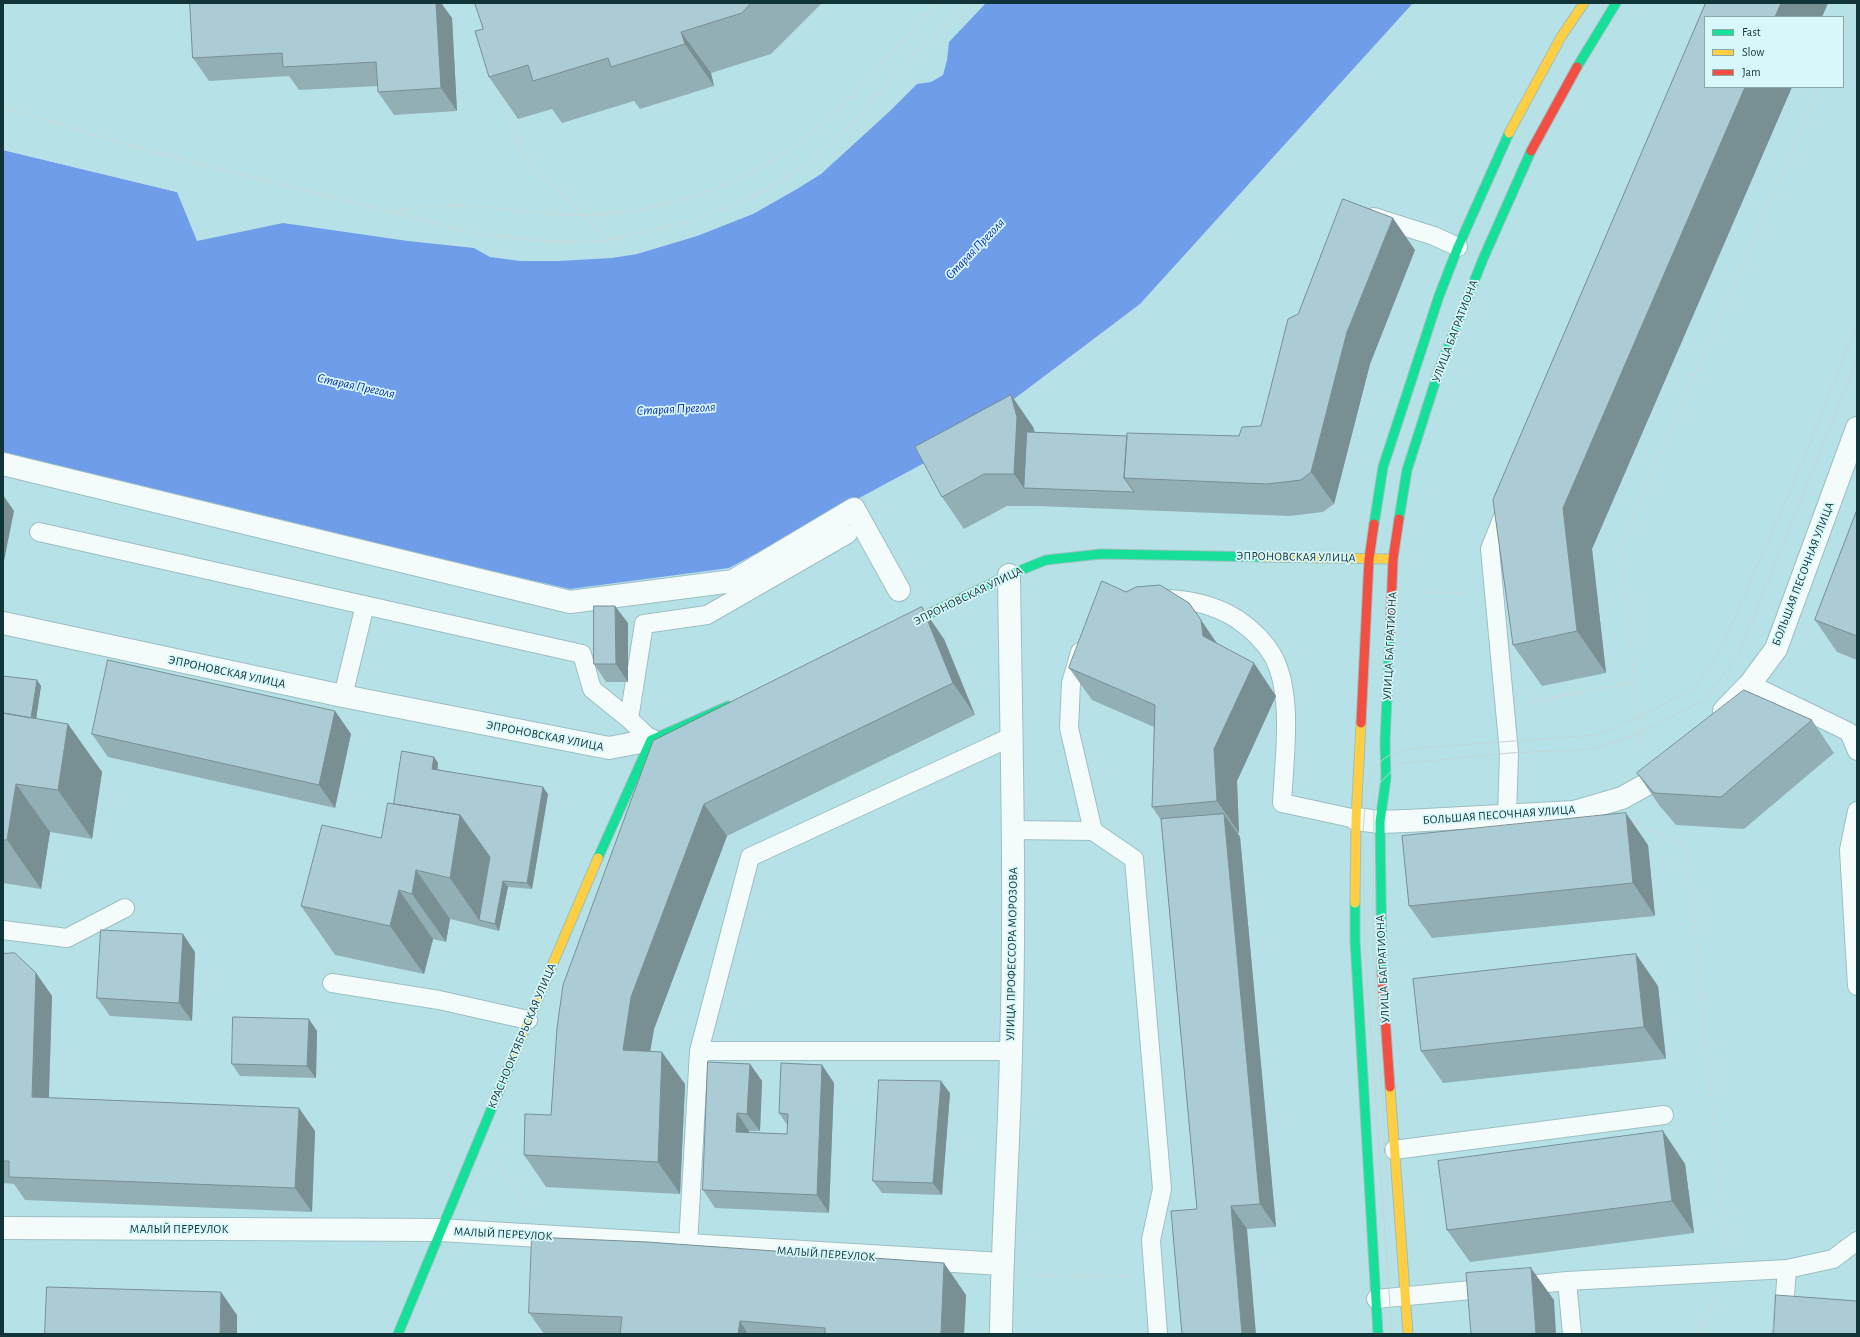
<!DOCTYPE html>
<meta charset="utf-8">
<style>
body{margin:0}
#map{position:relative;width:1860px;height:1337px;overflow:hidden;background:#b6e2e7;font-family:"Alegreya Sans",sans-serif}
canvas{display:block}
.frame{position:absolute;inset:0;border:4px solid #103437;pointer-events:none}
.legend{position:absolute;left:1704px;top:16px;width:140px;height:72px;box-sizing:border-box;background:#d8f7fa;border:1px solid #88a9ac;margin:0;padding:5px 7px;list-style:none;font-size:12px;color:#103437}
.legend li{display:flex;align-items:center;gap:8px;height:20px}
.legend b{width:20px;border:1px solid #88a9ac}
</style>
<div id="map">
<canvas width="1860" height="1337"></canvas>
<div class="frame"></div>
<ul class="legend">
<li><b style="height:5px;background:#16e098"></b>Fast</li>
<li><b style="height:5px;background:#ffcf43"></b>Slow</li>
<li><b style="height:5px;background:#f24e42"></b>Jam</li>
</ul>
</div>
<script>
const ctx = document.querySelector('canvas').getContext('2d');
ctx.lineJoin = 'round';
function paint(path, color) {
  ctx.fillStyle = color;
  ctx.fill(path, 'evenodd');
}
function strokePath(path, color, width, dash) {
  ctx.strokeStyle = color;
  ctx.lineWidth = width;
  ctx.lineCap = dash ? 'butt' : 'round';
  ctx.setLineDash(dash || []);
  ctx.stroke(path);
}
function label(font, color, halo, rows, align = 'center') {
  ctx.font = font + ' "Alegreya Sans",sans-serif';
  ctx.lineWidth = 3.5;
  ctx.setLineDash([]);
  ctx.textBaseline = 'middle';
  ctx.strokeStyle = halo;
  ctx.fillStyle = color;
  for (const [text, x, y, turn = 0] of rows) {
    ctx.save();
    ctx.translate(x, y);
    ctx.rotate((+turn || 0) * Math.PI / 180);
    ctx.textAlign = isNaN(turn) ? turn : align;
    if (halo) ctx.strokeText(text, 0, 0);
    ctx.fillText(text, 0, 0);
    ctx.restore();
  }
}
paint(new Path2D(`
 M986,3H1413L1140,304L941,454L729,568L570,589L3,460V150L177,192L197,241L283,223L408,241L474,248L490,257L520,261H558L612,258L637,254L697,236L753,214L797,189L821,174L890,111L917,84L931,82L943,75L947,60L949,42Z`), '#6f9dea');
paint(new Path2D(`
 M3,148L176,189L177,192L3,150Z`), '#b6e2e7');
const lane = new Path2D(`
 M1374,217L1434,236L1458,247
 M1506,509L1490,549L1509,753L1507,816
 M39,532L582,654L592,689L629,719
 M1162,599C1187,599 1215,605 1237,619C1250,628 1265,642 1273,656C1294,695 1284,759 1282,803L1356,819
 M1080,652L1071,683L1069,728L1093,831
 M1750,684L1849,732L1857,751
 M343,696L365,605
 M651,740L629,719L644,624L707,615L848,534
 M1857,811L1849,850L1857,986
 M1013,830L1093,831L1134,859L1162,1189L1151,1240L1158,1334
 M3,930L67,938L125,908
 M332,983L439,1000L528,1020
 M699,1051L750,857L1011,737
 M1394,1150L1664,1115
 M688,1245L699,1051H1011
 M1567,1281L1572,1334
 M1518,1286L1567,1281L1787,1269L1833,1259L1857,1241
 M1376,1299L1492,1288
 M1782,1334L1787,1269`);
const street = new Path2D(`
 M3,464L570,602L733,581L854,509L899,590
 M3,623L343,696L609,748L651,740
 M1724,711L1750,684L1776,649L1857,428
 M1356,819L1380,822L1407,821L1574,812L1622,798L1647,784L1667,765
 M3,1228L440,1230L1002,1264
 M1001,1334C1002,1240 1009,1146 1011,1052C1016,893 1011,734 1009,575`);
const fast = new Path2D(`
 M1577,67L1616,3
 M1399,519L1407,470L1439,370L1483,259L1531,151
 M1374,524L1383,467L1439,296L1458,247L1509,133
 M900,628L1009,575L1046,560L1101,554L1265,557
 M598,858L651,740L728,706
 M1355,903V940L1378,1334
 M1382,974L1380,822L1386,778L1385,741L1390,634
 M398,1334L513,1057`);
const slow = new Path2D(`
 M1509,133L1561,37L1584,3
 M1265,557L1393,559
 M1355,903L1356,819L1361,723
 M513,1057L598,858
 M1390,1087L1408,1334`);
const jam = new Path2D(`
 M1531,151L1577,67
 M1390,634L1393,559L1399,519
 M1361,723L1369,559L1374,524
 M1382,974L1390,1087`);
strokePath(lane, '#9cbfc3', 20);
strokePath(street, '#9cbfc3', 24);
strokePath(fast, '#9cbfc3', 11);
strokePath(slow, '#9cbfc3', 11);
strokePath(jam, '#9cbfc3', 11);
strokePath(new Path2D(`
 M1843,34L1856,3
 M504,96C513,126 516,147 537,171L609,240
 M3,107L124,144L473,233L540,241L584,242L610,240L695,220L761,193L813,160L861,114L908,62L967,3
 M395,212C455,196 516,214 577,215C654,216 735,188 798,144C823,126 845,102 866,80C890,54 914,29 938,3
 M1419,592L1468,594
 M1529,702L1635,682
 M1642,750L1621,545L1820,87
 M1634,823L1687,846L1726,1247
 M499,1163L528,1207
 M1030,1275L1127,1276
 M1697,1334L1715,1299`), '#cadadb', 2.5, [3, 3]);
strokePath(lane, '#f4fbfb', 18);
strokePath(street, '#f4fbfb', 22);
strokePath(fast, '#16e098', 9);
strokePath(slow, '#ffcf43', 9);
strokePath(jam, '#f24e42', 9);
strokePath(new Path2D(`
 M1388,1190L1373,944L1374,798L1378,785L1398,764L1406,763L1509,753L1594,749L1639,734L1706,699L1738,655L1857,360
 M1392,1334L1365,947L1363,832L1367,783C1377,762 1384,755 1407,749L1594,735L1637,719L1696,686L1724,643L1805,456L1857,325`), '#c5d4d4', 1);
paint(new Path2D(`
 M190,3H441L452,18L457,111L394,115L378,92V86L299,90L289,76L209,81L193,58Z
 M475,3H822L771,54L711,73L714,86L640,109L634,101L562,123L552,109L518,119L489,77L483,29Z
 M1706,3H1828L1822,17H1705V87H1792L1592,549L1606,673L1542,686L1513,645L1493,500Z
 M1415,250L1370,364L1334,504L1323,512L1290,516L1037,506H1007L964,529L942,497L1011,395L1033,427L1035,432L1127,436H1239L1261,426Z
 M1857,510V660L1837,652L1815,620Z
 M628,623V682H606L594,664Z
 M944,639L975,715L727,836L654,1029L650,1052L685,1084L680,1194L546,1187L524,1155L551,1115L653,741Z
 M1218,644L1276,696L1237,781L1239,833H1238L1240,837L1276,1227L1247,1229L1197,1209L1161,820L1152,807L1154,727L1092,700L1069,668Z
 M3,676L37,680L41,686L36,719L68,724L102,772L92,839L50,832L41,889L3,883Z
 M335,711L351,734L335,808L108,757L92,734Z
 M1812,720L1834,753L1744,829L1676,825L1659,805L1637,773Z
 M434,757L438,763L437,769L548,794L532,889L508,887L499,931L450,919L446,942L433,939L424,974L335,955L301,906L381,838L394,804Z
 M1648,845L1655,916L1432,938L1409,906Z
 M195,952L192,1021L110,1016L97,998Z
 M3,954L36,973L52,996L49,1098L315,1131L312,1212L25,1200L14,1184L3,1183Z
 M1658,986L1666,1059L1443,1083L1421,1051Z
 M317,1031L316,1078L240,1076L232,1064Z
 M750,1064L762,1081L760,1131H749V1132L787,1134L788,1126L779,1113L822,1065L834,1083L829,1213L715,1208L703,1190Z
 M950,1093L942,1195L882,1193L873,1181Z
 M1663,1131L1685,1164L1694,1233L1470,1262L1447,1230Z
 M966,1295L964,1334H544L529,1313Z`), '#93afb6');
paint(new Path2D(`
 M436,3H441L452,18L457,111L441,88Z
 M1781,3H1828L1822,17H1775Z
 M681,32L711,73L714,86L685,44Z
 M1745,87H1792L1592,549L1606,673L1577,631L1563,508Z
 M1393,218L1415,250L1370,364L1334,504L1311,472L1347,332Z
 M1011,395L1033,427L1039,449L1024,488L1014,474Z
 M3,495L14,511L3,566Z
 M615,606L628,623V682L616,664Z
 M922,607L944,639L975,715L953,683Z
 M1201,620L1223,652L1203,636Z
 M1254,663L1276,696L1237,781L1239,833L1217,801L1214,749Z
 M37,680L41,686L26,785H21Z
 M335,711L351,734L335,808L319,785Z
 M68,724L102,772L92,839L58,790Z
 M434,757L438,763L437,775L432,769Z
 M16,784L50,832L41,889L7,840Z
 M543,787L548,794L532,889L527,883Z
 M704,804L727,836L654,1029L645,1082L623,1050L631,997Z
 M1626,813L1648,845L1655,916L1633,883Z
 M1224,814L1240,837L1276,1227L1260,1204Z
 M460,815L494,863L479,920L450,878Z
 M416,870L450,919L446,942L412,894Z
 M503,881L508,887L499,931L495,924Z
 M399,890L433,939L424,974L390,926Z
 M183,934L195,952L192,1021L179,1003Z
 M1636,954L1658,986L1666,1059L1644,1027Z
 M36,973L52,996L48,1120L32,1097Z
 M309,1019L317,1031L316,1078L307,1066Z
 M662,1052L685,1084L680,1194L658,1162Z
 M750,1064L762,1081L760,1131L747,1114Z
 M822,1065L834,1083L829,1213L817,1195Z
 M941,1081L950,1093L942,1195L933,1183Z
 M299,1108L315,1131L312,1212L295,1188Z
 M737,1113L749,1131L748,1150L736,1132Z
 M1663,1131L1685,1164L1694,1233L1672,1201Z
 M1231,1206L1247,1229L1256,1334H1242Z
 M944,1263L966,1295L964,1334H941Z
 M1531,1268L1554,1300L1556,1334H1536Z
 M221,1292L237,1315V1334H220Z
 M740,1321L748,1334H738Z`), '#788f94');
const building = new Path2D(`
 M190,3H436L441,88L378,92L376,62L283,67L282,53L193,58Z
 M475,3H751L742,13L681,32L685,44L611,67L608,58L533,81L528,65L489,77L475,31L483,29Z
 M1706,3H1781L1775,17H1705V87H1745L1563,508L1577,631L1513,645L1493,500Z
 M1343,199L1393,218L1347,332L1311,472L1301,480L1267,484L1124,478L1127,433L1239,436L1242,427L1261,426L1288,319L1298,314Z
 M1011,395L1017,417L1014,474H984L942,497L915,447Z
 M1027,432L1127,436L1124,478L1134,492L1024,488Z
 M1857,510V636L1815,620Z
 M1102,581L1126,592L1136,587L1160,585L1189,603L1201,620L1203,636L1254,663L1214,749L1217,801L1152,807L1155,705L1069,668Z
 M594,606H615L616,664H594Z
 M922,607L953,683L704,804L631,997L623,1050L662,1052L658,1162L524,1155L525,1114L551,1115L557,1028L563,985L653,741Z
 M108,660L335,711L319,785L92,734Z
 M3,676L37,680L31,718L3,713Z
 M1744,690L1812,720L1721,797L1654,793L1637,773Z
 M3,713L68,724L58,790L16,784L7,840H3Z
 M402,751L434,757L432,769L543,787L527,883L503,881L495,924L479,920L490,857L460,815L394,804Z
 M388,803L460,815L450,878L416,870L412,894L399,890L390,926L301,906L322,825L381,838Z
 M1626,813L1633,883L1409,906L1402,836Z
 M1224,814L1260,1204L1231,1206L1242,1334H1182L1171,1211L1197,1209L1161,819Z
 M101,930L183,934L179,1003L97,998Z
 M15,953L36,973L32,1097L299,1108L295,1188L9,1177V1161H3V954Z
 M1636,954L1644,1027L1421,1051L1413,979Z
 M233,1017L309,1019L307,1066L232,1064Z
 M708,1062L750,1064L747,1114L737,1113L736,1132L787,1134L788,1114L779,1113L781,1063L822,1065L817,1195L703,1190Z
 M879,1080L941,1081L933,1183L873,1181Z
 M1663,1131L1672,1201L1447,1230L1438,1161Z
 M532,1237L647,1242L944,1263L941,1334H825V1328L740,1321L738,1334H620L622,1317L529,1313Z
 M1531,1268L1536,1334H1471L1466,1273Z
 M47,1287L221,1292L220,1334H45Z
 M1776,1295L1857,1301V1334H1774Z`);
paint(building, '#abccd4');
strokePath(building, '#788f94', 1);
label('12px', '#103437', '#d8f7fa', [
 ["УЛИЦА БАГРАТИОНА",1455,331,-69],
 ["ЭПРОНОВСКАЯ УЛИЦА",1296,557,1],
 ["БОЛЬШАЯ ПЕСОЧНАЯ УЛИЦА",1803,574,-69],
 ["ЭПРОНОВСКАЯ УЛИЦА",968,596,-26],
 ["УЛИЦА БАГРАТИОНА",1390,646,-87],
 ["ЭПРОНОВСКАЯ УЛИЦА",227,672,12],
 ["ЭПРОНОВСКАЯ УЛИЦА",545,736,11],
 ["БОЛЬШАЯ ПЕСОЧНАЯ УЛИЦА",1499,815,-4],
 ["УЛИЦА ПРОФЕССОРА МОРОЗОВА",1012,954,-89],
 ["УЛИЦА БАГРАТИОНА",1383,969,-93],
 ["КРАСНООКТЯБРЬСКАЯ УЛИЦА",522,1036,-67],
 ["МАЛЫЙ ПЕРЕУЛОК",179,1229],
 ["МАЛЫЙ ПЕРЕУЛОК",503,1234,3],
 ["МАЛЫЙ ПЕРЕУЛОК",826,1254,4]
]);
label('italic 13px', '#072fab', '#d8f7fa', [
 ["Старая Преголя",975,249,-46],
 ["Старая Преголя",356,386,12],
 ["Старая Преголя",676,409,-3]
]);
</script>
